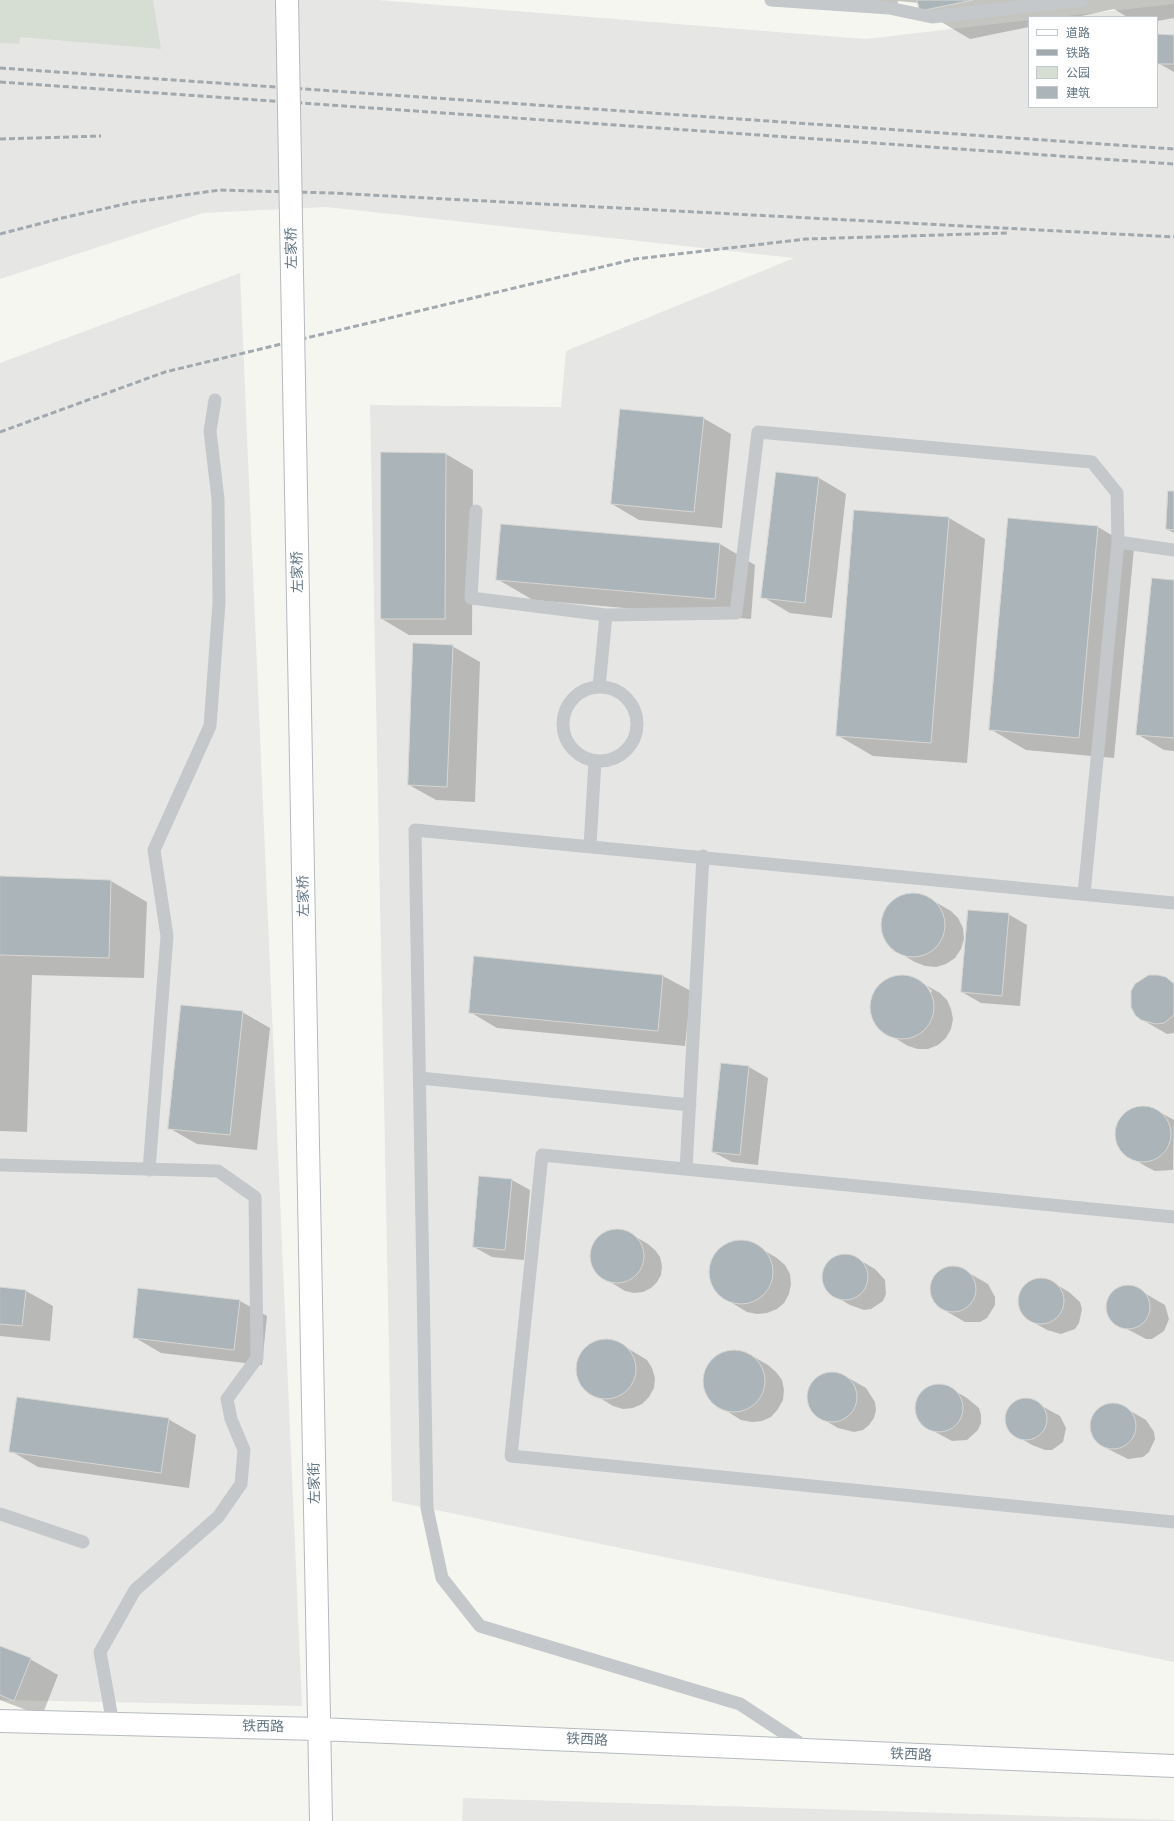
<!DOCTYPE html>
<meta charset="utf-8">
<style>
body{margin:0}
#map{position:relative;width:1174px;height:1821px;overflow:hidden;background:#f6f6f1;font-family:"Open Sans","Noto Sans SC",sans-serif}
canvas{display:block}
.legend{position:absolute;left:1028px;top:16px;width:130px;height:92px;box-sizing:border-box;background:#fff;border:1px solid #c0c8ce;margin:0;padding:5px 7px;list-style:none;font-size:12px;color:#627684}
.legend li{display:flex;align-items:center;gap:8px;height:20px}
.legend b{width:20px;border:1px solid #c0c8ce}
</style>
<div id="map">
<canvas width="1174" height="1821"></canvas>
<ul class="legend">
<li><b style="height:5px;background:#fff"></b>道路</li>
<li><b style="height:5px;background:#a2a9ae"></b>铁路</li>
<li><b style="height:11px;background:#d6ddd2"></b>公园</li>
<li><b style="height:11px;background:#abb4b8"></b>建筑</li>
</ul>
</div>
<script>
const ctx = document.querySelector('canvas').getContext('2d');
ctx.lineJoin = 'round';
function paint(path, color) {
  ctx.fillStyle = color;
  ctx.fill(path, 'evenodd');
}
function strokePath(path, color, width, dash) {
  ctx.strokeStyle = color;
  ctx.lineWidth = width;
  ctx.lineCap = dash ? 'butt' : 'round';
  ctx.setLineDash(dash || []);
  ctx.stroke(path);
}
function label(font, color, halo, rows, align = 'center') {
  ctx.font = font + ' "Open Sans","Noto Sans SC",sans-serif';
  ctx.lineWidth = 4;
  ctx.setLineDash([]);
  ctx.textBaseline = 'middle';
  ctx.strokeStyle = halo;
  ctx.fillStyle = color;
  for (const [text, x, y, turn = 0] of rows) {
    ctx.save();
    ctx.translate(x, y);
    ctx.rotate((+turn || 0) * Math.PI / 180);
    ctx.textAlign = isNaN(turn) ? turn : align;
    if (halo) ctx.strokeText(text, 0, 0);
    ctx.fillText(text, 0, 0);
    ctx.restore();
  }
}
paint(new Path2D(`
 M0,0H378L865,39L1029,20V107H1157V17H1057L1174,4V1662L392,1501L370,405L561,407L566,351L794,258L326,207L203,213L0,279Z
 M240,273L302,1706L0,1700V363Z
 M463,1798L1174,1820V1821H462Z`), '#e6e7e5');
paint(new Path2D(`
 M0,0H153L161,49L20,37L19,44L0,43Z`), '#d6ddd2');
paint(new Path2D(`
 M777,0H1174V18L1157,21V17H1127L1114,9L1077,17H1029V27L970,39L921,10L919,3L898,1L897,9Z
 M1174,36V72L1158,63Z
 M703,418L731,434L722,528L639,520L612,504Z
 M446,454L473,470L472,635H409L382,619Z
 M819,478L846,494L832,618L790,613L763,597Z
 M1174,492V533L1167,529Z
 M855,511L949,518L985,539L967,763L873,756L837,735Z
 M1098,527L1134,548L1114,758L1026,750L990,729Z
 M720,544L755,565L751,619L533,600L497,579Z
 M1174,581V751L1164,750L1137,734Z
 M452,646L480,662L475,802L436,800L409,785Z
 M0,877L111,881L147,902L144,978L32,975L27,1132L0,1131Z
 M914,894L923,895L951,911L958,918L963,928L964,939L961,949L955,958L946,964L936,967L925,966L915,962L896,951L888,943L884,933L883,923L885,913L890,905L897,899Z
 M1008,914L1027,925L1020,1006L981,1003L962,992Z
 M475,957L663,976L691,991L685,1046L497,1028L470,1012Z
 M902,976L911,977L940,993L947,1000L951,1009L953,1019L951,1029L946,1038L938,1045L928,1049H918L908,1046L880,1029L874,1020L871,1010L872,999L876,990L883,983L892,978ZM925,986H927L932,991L931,993Z
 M1166,978L1174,983V1033L1167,1034L1141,1019Z
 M242,1012L270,1028L257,1150L197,1144L169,1128Z
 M722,1064L749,1067L768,1078L758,1165L732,1162L713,1152Z
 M1147,1107L1156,1110L1174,1120L1173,1170L1155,1171L1147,1167L1128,1156L1118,1143L1116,1134L1118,1124L1123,1117L1130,1111L1138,1108Z
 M512,1180L530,1190L524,1260L492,1257L474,1247Z
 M614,1230H621L629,1233L648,1244L655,1250L660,1257L662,1266L661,1275L657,1282L651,1288L643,1292L634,1293L625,1291L599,1275L593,1268L590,1259L591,1251L594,1243L599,1236Z
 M739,1241L749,1242L758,1247L777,1258L785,1265L790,1274L791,1284L789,1294L784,1303L777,1309L767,1313L757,1314L747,1312L719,1295L713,1287L710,1277V1267L713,1257L720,1249L729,1243Z
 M842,1255H849L856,1258L875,1269L885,1280L886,1294L883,1301L871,1309L864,1310L850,1305L831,1294L824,1281L825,1267L830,1262Z
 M948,1267L962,1269L988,1284L995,1297V1305L987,1318L980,1322H965L939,1307L934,1301L931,1294L932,1280L942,1270Z
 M1043,1279L1050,1281L1069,1292L1080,1302L1082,1309L1079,1323L1075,1329L1061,1334L1047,1330L1028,1319L1023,1314L1019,1300L1020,1293L1024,1287L1036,1280Z
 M1127,1286L1134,1287L1165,1305L1169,1319L1164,1331L1152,1339H1146L1114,1322L1107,1310L1110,1296L1114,1291Z
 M0,1288L26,1291L53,1306L50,1341L0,1336Z
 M240,1301L267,1316L262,1365L161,1353L134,1337Z
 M601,1340H610L619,1343L647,1360L652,1368L655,1378L654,1388L649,1397L642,1404L633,1408L623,1409L613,1406L585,1389L579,1381L577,1372L581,1355L593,1343Z
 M730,1351H739L749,1354L768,1365L776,1372L782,1380L784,1390L783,1400L778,1409L771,1417L762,1421L752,1422L741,1420L714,1403L707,1394L705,1385V1375L708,1367L714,1359L721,1354Z
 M832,1373L847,1377L866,1388L875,1402L876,1410L874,1418L869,1425L863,1430L854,1432L838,1428L819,1417L813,1412L809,1404L810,1389L818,1377Z
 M941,1385L948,1387L967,1398L979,1408L981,1415V1423L978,1430L967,1440L952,1441L926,1427L920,1421L917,1414L918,1399L921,1393L927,1388Z
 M1023,1399H1029L1060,1416L1066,1428L1063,1442L1052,1450H1045L1032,1445L1013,1434L1006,1422V1416L1012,1405Z
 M1113,1404L1120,1405L1146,1420L1154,1432L1155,1439L1149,1452L1143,1457L1128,1459L1102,1446L1097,1441L1091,1428L1095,1414L1100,1409Z
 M168,1419L196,1435L189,1488L38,1467L11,1451Z
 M0,1647L30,1659L58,1675L42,1716L0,1700Z`), '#0003');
const building = new Path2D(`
 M917,0H973L920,11Z
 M1157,34L1174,35V64H1157Z
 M620,409L704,417L694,512L611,504Z
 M381,452L446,453L445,619H381Z
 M776,472L819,477L805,603L761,598Z
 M1168,491H1174V530L1166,529Z
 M854,510L949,517L931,743L836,736Z
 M1008,518L1098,526L1079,738L989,730Z
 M501,524L720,543L715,599L496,580Z
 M1152,578L1174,580V738L1136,735Z
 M413,643L453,645L447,787L408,785Z
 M0,876L111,880L109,958L0,955Z
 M881 925a32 32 0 1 1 64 0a32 32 0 1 1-64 0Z
 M968,910L1009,913L1002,996L961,992Z
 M474,956L663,975L658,1031L469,1013Z
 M1149,975H1158L1166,977L1174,984V1015L1164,1023L1156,1024L1141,1020L1135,1015L1131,1007V991L1135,984Z
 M870 1007a32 32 0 1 1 64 0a32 32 0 1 1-64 0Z
 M181,1005L243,1011L230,1135L168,1129Z
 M721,1063L749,1066L740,1155L712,1152Z
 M1115 1134a28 28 0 1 1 56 0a28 28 0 1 1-56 0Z
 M479,1176L512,1179L505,1250L473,1247Z
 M590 1256a27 27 0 1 1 54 0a27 27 0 1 1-54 0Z
 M709 1272a32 32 0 1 1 64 0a32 32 0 1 1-64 0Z
 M822 1277a23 23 0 1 1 46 0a23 23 0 1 1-46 0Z
 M930 1289a23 23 0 1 1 46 0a23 23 0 1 1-46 0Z
 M1018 1301a23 23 0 1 1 46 0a23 23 0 1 1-46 0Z
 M1106 1307a22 22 0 1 1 44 0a22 22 0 1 1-44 0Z
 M0,1287L26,1290L22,1326L0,1324Z
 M138,1288L240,1300L234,1350L133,1338Z
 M576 1369a30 30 0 1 1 60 0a30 30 0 1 1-60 0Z
 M703 1381a31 31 0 1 1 62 0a31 31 0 1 1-62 0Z
 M807 1397a25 25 0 1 1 50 0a25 25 0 1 1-50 0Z
 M915 1408a24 24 0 1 1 48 0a24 24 0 1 1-48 0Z
 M17,1397L169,1418L161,1473L9,1452Z
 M1005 1419a21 21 0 1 1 42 0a21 21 0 1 1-42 0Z
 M1090 1426a23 23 0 1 1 46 0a23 23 0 1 1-46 0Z
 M0,1646L31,1658L14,1701L0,1695Z`);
paint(building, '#abb4b8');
strokePath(building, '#d7d7d4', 1);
const secondary = new Path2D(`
 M308,1144L321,1821
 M0,1721L319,1729L1174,1766`);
strokePath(secondary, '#b4babe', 24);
strokePath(new Path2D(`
 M771,0L889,8L932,17L1082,0
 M476,511L471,598L606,615
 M563 724a37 37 0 1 1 74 0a37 37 0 1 1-74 0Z
 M599,687L606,615L736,613L758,432L1092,462L1117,493L1118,542
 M590,846L595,761
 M1084,894L1118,542L1174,550
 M420,1078L690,1105
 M0,1165L218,1171L255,1197L257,1358L227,1399L231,1419L244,1450L241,1484L218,1517L135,1590L100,1652L113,1724
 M686,1169L703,856
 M149,1170L167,936L154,850L210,726L219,603L218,499L210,431L215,400
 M1174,1217L542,1155L511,1456L1174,1522
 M0,1514L83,1542
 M807,1748L740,1704L480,1626L442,1578L427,1508L415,830L1174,903`), '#c4c8cb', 13);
strokePath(secondary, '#fff', 22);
strokePath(new Path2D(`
 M0,68L1174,149
 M0,82L1174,164
 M0,139L101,136
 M0,234L62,218L134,202L220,190L332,193L1174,237
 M0,432L165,372L635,259L806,239L1007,233`), '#a2a9ae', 3, [6, 3]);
const secondaryBridge = new Path2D(`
 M287,0L308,1144`);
strokePath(secondaryBridge, '#b4babe', 24, []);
strokePath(secondaryBridge, '#fff', 22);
label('14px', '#627684', '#fff', [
 ["左家桥",292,248,-91],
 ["左家桥",298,572,-91],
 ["左家桥",304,896,-91],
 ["左家街",315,1483,-91],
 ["铁西路",263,1727,1],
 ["铁西路",587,1740,3],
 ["铁西路",911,1755,3]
]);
</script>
